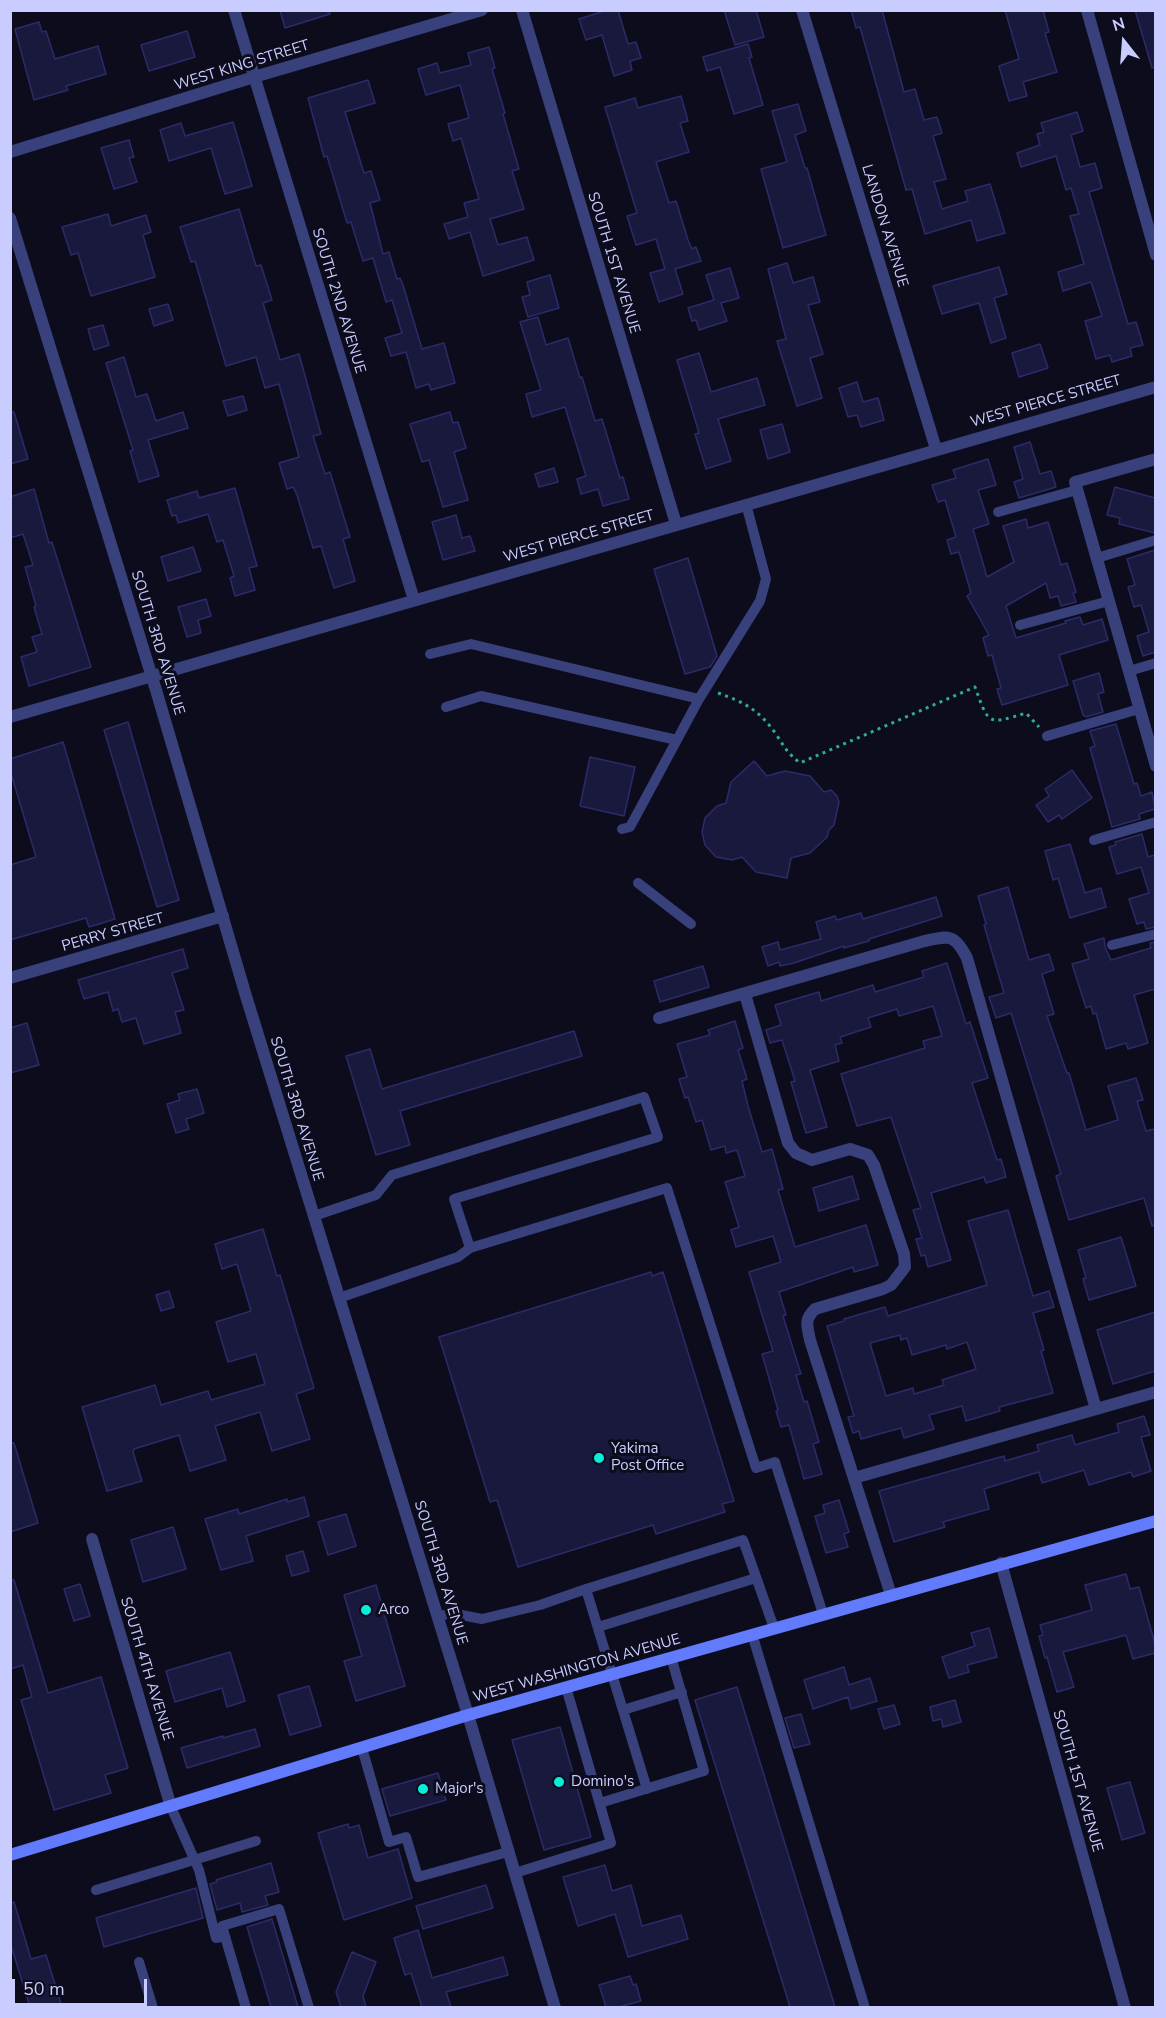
<!DOCTYPE html>
<style>
body{margin:0}
#map{position:relative;width:1166px;height:2018px;overflow:hidden;background:#0c0c1d;font-family:"Nunito Sans",sans-serif}
canvas{display:block}
.frame{position:absolute;inset:0;border:12px solid #c9ccfe;pointer-events:none}
.north{position:absolute;left:1094px;top:12px;width:60px;height:60px;-webkit-text-stroke:4px #0c0c1d;paint-order:stroke;rotate:343deg;font-size:16px;font-weight:700;line-height:24px;text-align:center;color:#c9ccfe}
.north::after{content:'';display:block;margin:auto;width:21px;height:27px;background:#c9ccfe;clip-path:polygon(50% 0,100% 100%,50% 72%,0 100%)}
.scale{position:absolute;left:12px;top:1979px;width:135px;height:27px;box-sizing:border-box;border:3px solid #c9ccfe;border-top:0;padding-left:8px;font-size:18px;line-height:21px;white-space:nowrap;color:#c9ccfe;-webkit-text-stroke:4px #0c0c1d;paint-order:stroke}
</style>
<div id="map">
<canvas width="1166" height="2018"></canvas>
<div class="frame"></div>
<div class="north">N</div>
<div class="scale">50 m</div>
</div>
<script>
const ctx = document.querySelector('canvas').getContext('2d');
ctx.lineJoin = 'round';
function paint(path, color) {
  ctx.fillStyle = color;
  ctx.fill(path, 'evenodd');
}
function strokePath(path, color, width, dash) {
  ctx.strokeStyle = color;
  ctx.lineWidth = width;
  ctx.lineCap = dash ? 'butt' : 'round';
  ctx.setLineDash(dash || []);
  ctx.stroke(path);
}
function label(font, color, halo, rows, align = 'center') {
  ctx.font = font + ' "Nunito Sans",sans-serif';
  ctx.lineWidth = 6;
  ctx.setLineDash([]);
  ctx.textBaseline = 'middle';
  ctx.strokeStyle = halo;
  ctx.fillStyle = color;
  for (const [text, x, y, turn = 0] of rows) {
    ctx.save();
    ctx.translate(x, y);
    ctx.rotate((+turn || 0) * Math.PI / 180);
    ctx.textAlign = isNaN(turn) ? turn : align;
    if (halo) ctx.strokeText(text, 0, 0);
    ctx.fillText(text, 0, 0);
    ctx.restore();
  }
}
const building = new Path2D(`
 M280,10H329L330,14L285,28Z
 M607,10H618L628,44L636,42L641,58L630,61L632,70L614,76L602,35L586,40L579,19Z
 M724,10H756L764,37L735,45Z
 M851,10H882L904,92L915,89L924,120L937,117L942,133L933,136L946,179L934,182L942,209L968,201L965,191L990,184L1005,233L977,241L971,220L925,234L912,189L906,190L860,27L856,28Z
 M1005,10H1043L1049,32L1045,33L1057,72L1023,82L1027,96L1009,101L999,66L1019,59Z
 M1135,10H1155V67L1152,68Z
 M39,22L42,32L46,31L55,59L98,46L106,74L66,86L68,90L34,100L15,29Z
 M187,31L195,57L149,71L141,45Z
 M748,44L752,57L749,58L763,105L734,114L720,67L707,71L703,57Z
 M489,47L495,68L492,69L505,113L503,114L519,169L512,171L524,209L490,219L498,245L527,237L534,260L483,276L470,232L449,239L444,224L468,217L464,203L479,199L461,138L453,141L448,124L469,118L460,85L426,95L418,69L437,63L440,73L471,65L468,53Z
 M368,80L375,103L345,112L364,173L371,171L380,200L370,203L383,254L389,252L397,279L400,278L403,285L422,349L444,343L455,383L431,390L429,384L416,388L406,352L391,356L385,338L402,333L392,300L386,302L373,258L363,261L351,222L347,223L327,156L324,157L308,98Z
 M681,96L688,121L680,123L689,152L656,162L669,203L676,201L688,240L692,249L696,247L701,261L675,269L683,294L659,302L650,273L665,269L656,239L636,245L627,216L637,213L605,107L635,98L638,108Z
 M798,104L806,131L795,135L805,168H807L826,235L783,248L761,169L787,162L772,111Z
 M1077,112L1083,131L1071,135L1080,167L1095,163L1102,188L1089,192L1128,324L1136,322L1143,345L1130,348L1132,356L1112,362L1110,355L1096,359L1085,321L1102,316L1091,282L1063,291L1058,272L1084,264L1070,216L1079,214L1071,188L1066,190L1056,156L1021,167L1017,153L1040,145L1037,134L1044,132L1041,123Z
 M233,122L252,186L225,194L211,148L169,161L160,130L181,123L185,136Z
 M129,140L134,157L129,158L137,182L114,189L101,148Z
 M239,209L256,266L261,265L272,300L263,303L280,360L299,354L321,434L313,436L325,474L330,472L350,537L343,539L355,581L334,588L321,546L313,548L297,495L293,487L287,489L279,463L299,457L279,384L265,388L256,357L226,366L195,261L191,262L180,227Z
 M108,214L111,226L146,215L151,232L143,235L155,277L91,296L78,253L71,255L62,227Z
 M787,263L793,283L813,277L820,302L808,305L823,354L810,358L822,398L797,406L777,341L786,339L768,269Z
 M999,267L1007,294L994,298L1006,338L991,343L979,303L942,314L933,286Z
 M730,268L739,298L721,303L727,321L699,330L696,320L692,321L688,308L714,300L706,275Z
 M550,275L559,308L528,317L522,297L530,295L527,282Z
 M168,304L173,320L154,326L149,309Z
 M538,317L546,345L568,338L580,378L582,377L595,421L602,419L620,478L623,477L629,499L603,506L598,489L581,494L577,479L586,476L565,407L532,417L526,394L541,390L520,322Z
 M103,325L109,345L94,350L88,329Z
 M1040,344L1048,368L1019,377L1012,353Z
 M699,353L711,392L757,378L765,405L718,419L731,461L706,469L695,434L699,433L677,360Z
 M124,357L136,397L147,394L156,421L183,412L188,428L148,440L159,476L139,482L130,451L133,450L106,363Z
 M857,382L863,402L878,398L884,420L861,427L857,415L848,417L839,388Z
 M243,396L247,410L228,416L223,401Z
 M10,412H14L28,459L10,464Z
 M450,412L453,423L458,422L466,448L454,452L468,500L443,507L429,460L422,462L410,424Z
 M782,424L790,452L768,459L760,430Z
 M1030,442L1040,474L1051,471L1056,487L1019,498L1014,482L1023,479L1014,447Z
 M988,459L996,485L978,490L989,524L973,529L987,577L1014,562L1003,526L1026,519L1028,528L1048,522L1061,565L1067,563L1076,592L1073,593L1076,602L1061,606L1058,596L1050,598L1046,583L1006,606L1016,638L1066,623L1065,621L1080,617L1083,625L1102,619L1108,640L1059,655L1068,685L1002,705L997,689L1001,688L992,655L988,656L983,638L989,635L967,596L971,593L959,552L951,554L947,540L956,537L945,500L938,502L932,485L956,478L953,470Z
 M554,468L558,482L539,487L535,474Z
 M1115,487L1155,498V533L1119,524L1120,518L1107,515Z
 M235,488L257,566L249,568L255,590L235,596L230,578L234,576L223,540L217,542L208,514L178,523L176,515L172,516L167,500L197,491L199,498Z
 M34,489L49,543L52,542L91,667L29,686L21,657L37,652L32,637L42,634L34,607L36,606L25,567L33,565L23,534L10,538V497Z
 M456,515L462,538L470,536L475,551L443,560L432,522Z
 M193,547L201,571L168,581L161,557Z
 M1155,550V652L1143,656L1137,636L1149,632L1141,605L1134,607L1128,587L1135,585L1127,559Z
 M688,558L717,656L710,667L685,674L654,569Z
 M206,599L211,616L198,620L201,633L187,637L178,607Z
 M1099,673L1104,692L1098,694L1103,712L1086,717L1083,715L1073,681Z
 M128,722L179,900L157,907L104,730Z
 M1116,724L1134,784L1137,783L1141,796L1152,792L1155,809L1139,814L1140,819L1112,827L1090,748L1095,746L1090,731Z
 M63,742L115,919L89,927L86,918L10,940V865L36,857L10,770V759Z
 M590,757L635,767L624,816L580,806Z
 M754,761L767,776L785,771L810,776L824,792L831,790L837,796L839,802L834,825L829,830L827,837L810,853L791,858L787,878L756,872L742,857L732,860L716,857L705,845L702,832L705,818L717,806L726,803L731,782Z
 M1072,770L1092,798L1062,819L1059,815L1048,822L1036,805L1049,796L1045,789Z
 M1142,834L1148,857L1155,855V927L1146,929L1144,922L1137,924L1129,899L1149,893L1141,867L1117,874L1109,847L1116,845L1115,842Z
 M1070,844L1085,893L1101,888L1106,907L1070,918L1058,878L1053,880L1045,851Z
 M1008,887L1029,960L1049,954L1054,970L1042,974L1054,1014L1047,1016L1067,1073H1069L1086,1130L1118,1120L1108,1086L1136,1078L1143,1100L1137,1101L1146,1131L1155,1129V1225L1152,1226L1144,1198L1069,1220L1056,1176L1061,1174L1011,1013L996,1018L989,997L1004,993L984,925L986,924L978,896Z
 M936,897L942,916L869,939V941L844,948V946L794,963L780,966L779,962L768,966L762,947L778,942L780,950L821,939L816,922L835,916L837,920L861,913L863,919Z
 M1104,938L1105,947L1111,960L1151,948L1150,943L1155,942V989L1134,995L1148,1043L1128,1049L1126,1043L1106,1049L1096,1013L1093,1014L1091,1006L1086,1008L1072,964L1089,959L1084,944Z
 M183,949L188,968L172,973L184,1010L175,1012L181,1033L144,1044L136,1018L122,1022L118,1009L113,1011L108,992L84,999L78,980Z
 M947,963L966,1024L970,1022L988,1078L972,1083L997,1160L1001,1159L1006,1177L986,1183L984,1177L931,1193L951,1260L928,1267L925,1255L921,1256L916,1239L922,1238L913,1210L921,1208L891,1117L857,1126L841,1074L925,1048L923,1041L942,1036L933,1006L899,1016L897,1009L868,1018L871,1027L840,1037L842,1043L835,1045L839,1061L810,1070L827,1127L806,1133L791,1082L795,1081L782,1040L770,1043L766,1030L781,1025L775,1005L819,992L821,1001L873,985L875,992L924,977L922,971Z
 M703,966L709,987L660,1002L654,981Z
 M735,1021L743,1048L738,1050L747,1079L742,1081L748,1106L762,1152L772,1149L783,1189L778,1190L795,1247L866,1225L878,1265L854,1272L853,1267L779,1292L786,1315L783,1316L801,1374L796,1375L804,1402L807,1401L819,1442L813,1444L822,1474L804,1479L789,1425L781,1427L776,1411L778,1410L762,1354L773,1351L749,1272L781,1262L773,1236L736,1247L731,1230L739,1227L725,1182L745,1176L737,1150L726,1153L725,1146L711,1150L702,1120L696,1122L688,1097L685,1098L679,1079L687,1077L677,1044L710,1035L708,1030Z
 M27,1023L39,1065L10,1073V1028Z
 M574,1031L582,1056L400,1111L410,1145L376,1155L346,1056L370,1049L382,1089Z
 M197,1089L204,1113L186,1119L189,1129L176,1133L167,1104L180,1100L178,1094Z
 M852,1176L859,1199L819,1211L813,1188Z
 M1008,1210L1033,1296L1049,1291L1054,1307L1033,1313L1044,1350L1041,1351L1053,1393L999,1407L1000,1411L966,1421L962,1406L929,1415L934,1429L904,1438L901,1428L861,1439L859,1431L853,1433L848,1417L854,1416L827,1326L844,1321V1319L885,1307L888,1316L987,1285L968,1221ZM900,1335L901,1340L907,1338L912,1355L946,1345L947,1349L967,1342L976,1369L942,1380L944,1385L914,1394L913,1388L886,1396L870,1343Z
 M263,1229L277,1276L280,1275L314,1388L296,1394L310,1439L272,1451L260,1412L215,1426L226,1460L190,1471L179,1435L134,1449L133,1452L142,1481L107,1491L82,1407L155,1385L161,1405L208,1391L211,1400L265,1384L256,1354L228,1362L216,1322L251,1311L237,1264L222,1269L215,1244Z
 M1121,1237L1136,1286L1089,1300L1083,1279L1086,1278L1078,1250Z
 M651,1272L652,1276L663,1272L734,1501L722,1504L725,1512L656,1534L653,1525L518,1567L497,1500L490,1502L439,1337Z
 M169,1291L174,1307L161,1311L156,1295Z
 M1155,1312V1371L1113,1384L1097,1330Z
 M1144,1416L1150,1435L1141,1437L1151,1471L1133,1477L1131,1472L1089,1485L1084,1470L1042,1483L1039,1472L984,1489L989,1509L943,1522L945,1527L894,1542L879,1491L1004,1456L1005,1461L1039,1451L1037,1445L1072,1435L1075,1445L1119,1432L1117,1424Z
 M10,1443H14L38,1523L10,1532Z
 M304,1497L309,1516L246,1536L253,1561L221,1570L205,1519L238,1509L239,1514L287,1499V1502Z
 M839,1500L849,1532L844,1534L848,1547L826,1553L815,1516L825,1513L823,1505Z
 M346,1514L356,1546L328,1555L318,1522Z
 M173,1527L186,1569L143,1582L131,1540Z
 M303,1551L309,1571L292,1576L286,1556Z
 M1126,1574L1130,1589L1139,1587L1155,1644V1653L1133,1659L1126,1635L1063,1652L1074,1687L1057,1692L1047,1657L1045,1658L1039,1636L1043,1635L1040,1625L1092,1610L1085,1585Z
 M10,1580H14L48,1693L101,1677L128,1768L105,1775L111,1793L54,1810L21,1700L32,1697L23,1665L10,1669Z
 M80,1584L90,1616L74,1621L64,1589Z
 M376,1585L405,1686L356,1701L344,1661L362,1656L344,1595Z
 M989,1628L997,1657L967,1665L969,1672L949,1678L942,1657L975,1646L971,1633Z
 M230,1652L245,1701L227,1707L222,1688L175,1702L166,1671Z
 M844,1667L849,1685L870,1678L877,1701L851,1709L848,1697L813,1709L804,1680Z
 M309,1686L321,1726L290,1735L278,1695Z
 M737,1687L835,2007H790L695,1700Z
 M955,1700L961,1722L943,1727L941,1719L933,1721L930,1707Z
 M894,1705L900,1724L884,1729L878,1709Z
 M801,1714L810,1744L794,1748L785,1718Z
 M560,1727L591,1837L544,1850L512,1740Z
 M255,1729L260,1746L187,1768L181,1748L223,1736V1738Z
 M438,1773L446,1800L390,1816L382,1789Z
 M1130,1782L1145,1833L1122,1840L1107,1788Z
 M348,1824L349,1828L359,1825L368,1858L398,1849L412,1898L344,1920L318,1833Z
 M271,1863L279,1892L265,1896L268,1905L242,1912L240,1903L217,1910L210,1884L217,1882L216,1880Z
 M605,1865L612,1891L631,1885L642,1926L681,1915L688,1939L628,1957L615,1914L578,1926L563,1877Z
 M486,1885L493,1908L423,1929L416,1906Z
 M196,1888L203,1918L104,1947L96,1918Z
 M14,1902L31,1959L46,1955L62,2007H30L10,1942V1903Z
 M272,1919L298,2007H271L247,1927Z
 M418,1930L432,1978L503,1957L508,1975L446,1992L451,2007H422L411,1973L405,1975L394,1938Z
 M352,1952L376,1962L363,1996L366,2007H341L336,1992Z
 M630,1976L633,1985L636,1984L641,2001L619,2007H606L599,1985Z`);
paint(building, '#19183d');
strokePath(building, '#2c2b69', 1.5);
strokePath(new Path2D(`
 M718,693C744,702 759,710 776,734C783,745 788,754 800,763L975,687C989,725 987,725 1026,713L1039,727`), '#2fac8e', 3, [3, 4.5]);
strokePath(new Path2D(`
 M998,512L1077,490
 M1097,558L1156,540
 M1020,625L1109,601
 M430,654L471,644L699,699
 M1129,671L1156,663
 M446,707L481,696L677,740
 M1047,736L1139,709
 M622,829L630,827L699,699L760,601L766,579L746,504
 M1094,840L1156,822
 M638,883L691,924
 M1112,945L1156,934
 M314,1216L376,1195L392,1175L644,1097L658,1137L454,1199L470,1248L667,1188L756,1468L775,1462L823,1614
 M339,1298L458,1257L470,1248
 M586,1589L647,1789
 M437,1617L451,1613L482,1619L540,1605L586,1589L743,1540L774,1628
 M598,1627L756,1578
 M752,1634L865,2008
 M623,1710L682,1692
 M362,1748L389,1842L406,1837L418,1877L508,1852
 M600,1803L704,1771L671,1657
 M171,1807L199,1870L216,1938L225,1936
 M515,1873L611,1843L566,1687
 M96,1890L256,1841
 M139,1962L153,2008
 M246,2008L222,1926L279,1909L309,2008`), '#38417b', 10);
strokePath(new Path2D(`
 M234,10L414,600
 M522,10L676,524
 M802,10L936,449
 M1087,10L1156,255
 M10,152L254,77L482,10
 M1156,459L1075,482L1156,766
 M10,717L1156,387
 M10,978L223,916
 M745,994L788,1143L796,1153L812,1160L850,1149L868,1155L874,1165L904,1254L905,1267L891,1285L883,1289L815,1309C804,1320 807,1325 810,1340L891,1595
 M659,1018L921,942C947,936 954,932 967,958L1096,1409
 M854,1478L1156,1392
 M92,1539L171,1807
 M1001,1563L1125,2008`), '#38417b', 12);
strokePath(new Path2D(`
 M10,218L156,690L246,996L468,1715L555,2008`), '#38417b', 12);
strokePath(new Path2D(`
 M10,1855L468,1715L1156,1521`), '#627afc', 12);
for (const [x, y, r, color] of [
 [599,1458,6,"#05eedc"],
 [366,1610,6,"#05eedc"],
 [559,1782,6,"#05eedc"],
 [423,1789,6,"#05eedc"]
]) {
  const dot = new Path2D();
  dot.arc(x, y, r, 0, 2 * Math.PI);
  ctx.fillStyle = color;
  ctx.fill(dot);
  strokePath(dot, '#0c0c1d', 2);
}
label('15px', '#c9ccfe', '#0c0c1d', [
 ["WEST KING STREET",242,66,-17],
 ["LANDON AVENUE",884,226,73],
 ["SOUTH 1ST AVENUE",613,263,73],
 ["SOUTH 2ND AVENUE",338,301,73],
 ["WEST PIERCE STREET",1046,402,-16],
 ["WEST PIERCE STREET",579,537,-16],
 ["SOUTH 3RD AVENUE",157,643,73],
 ["PERRY STREET",113,933,-16],
 ["SOUTH 3RD AVENUE",296,1109,73],
 ["SOUTH 3RD AVENUE",440,1573,73],
 ["SOUTH 4TH AVENUE",146,1669,73],
 ["WEST WASHINGTON AVENUE",577,1669,-16],
 ["SOUTH 1ST AVENUE",1077,1781,74]
]);
label('15px', '#c9ccfe', '#0c0c1d', [
 ["Yakima",611,1449],
 ["Post Office",611,1466],
 ["Arco",378,1610],
 ["Domino's",571,1782],
 ["Major's",435,1789]
], 'left');
</script>
